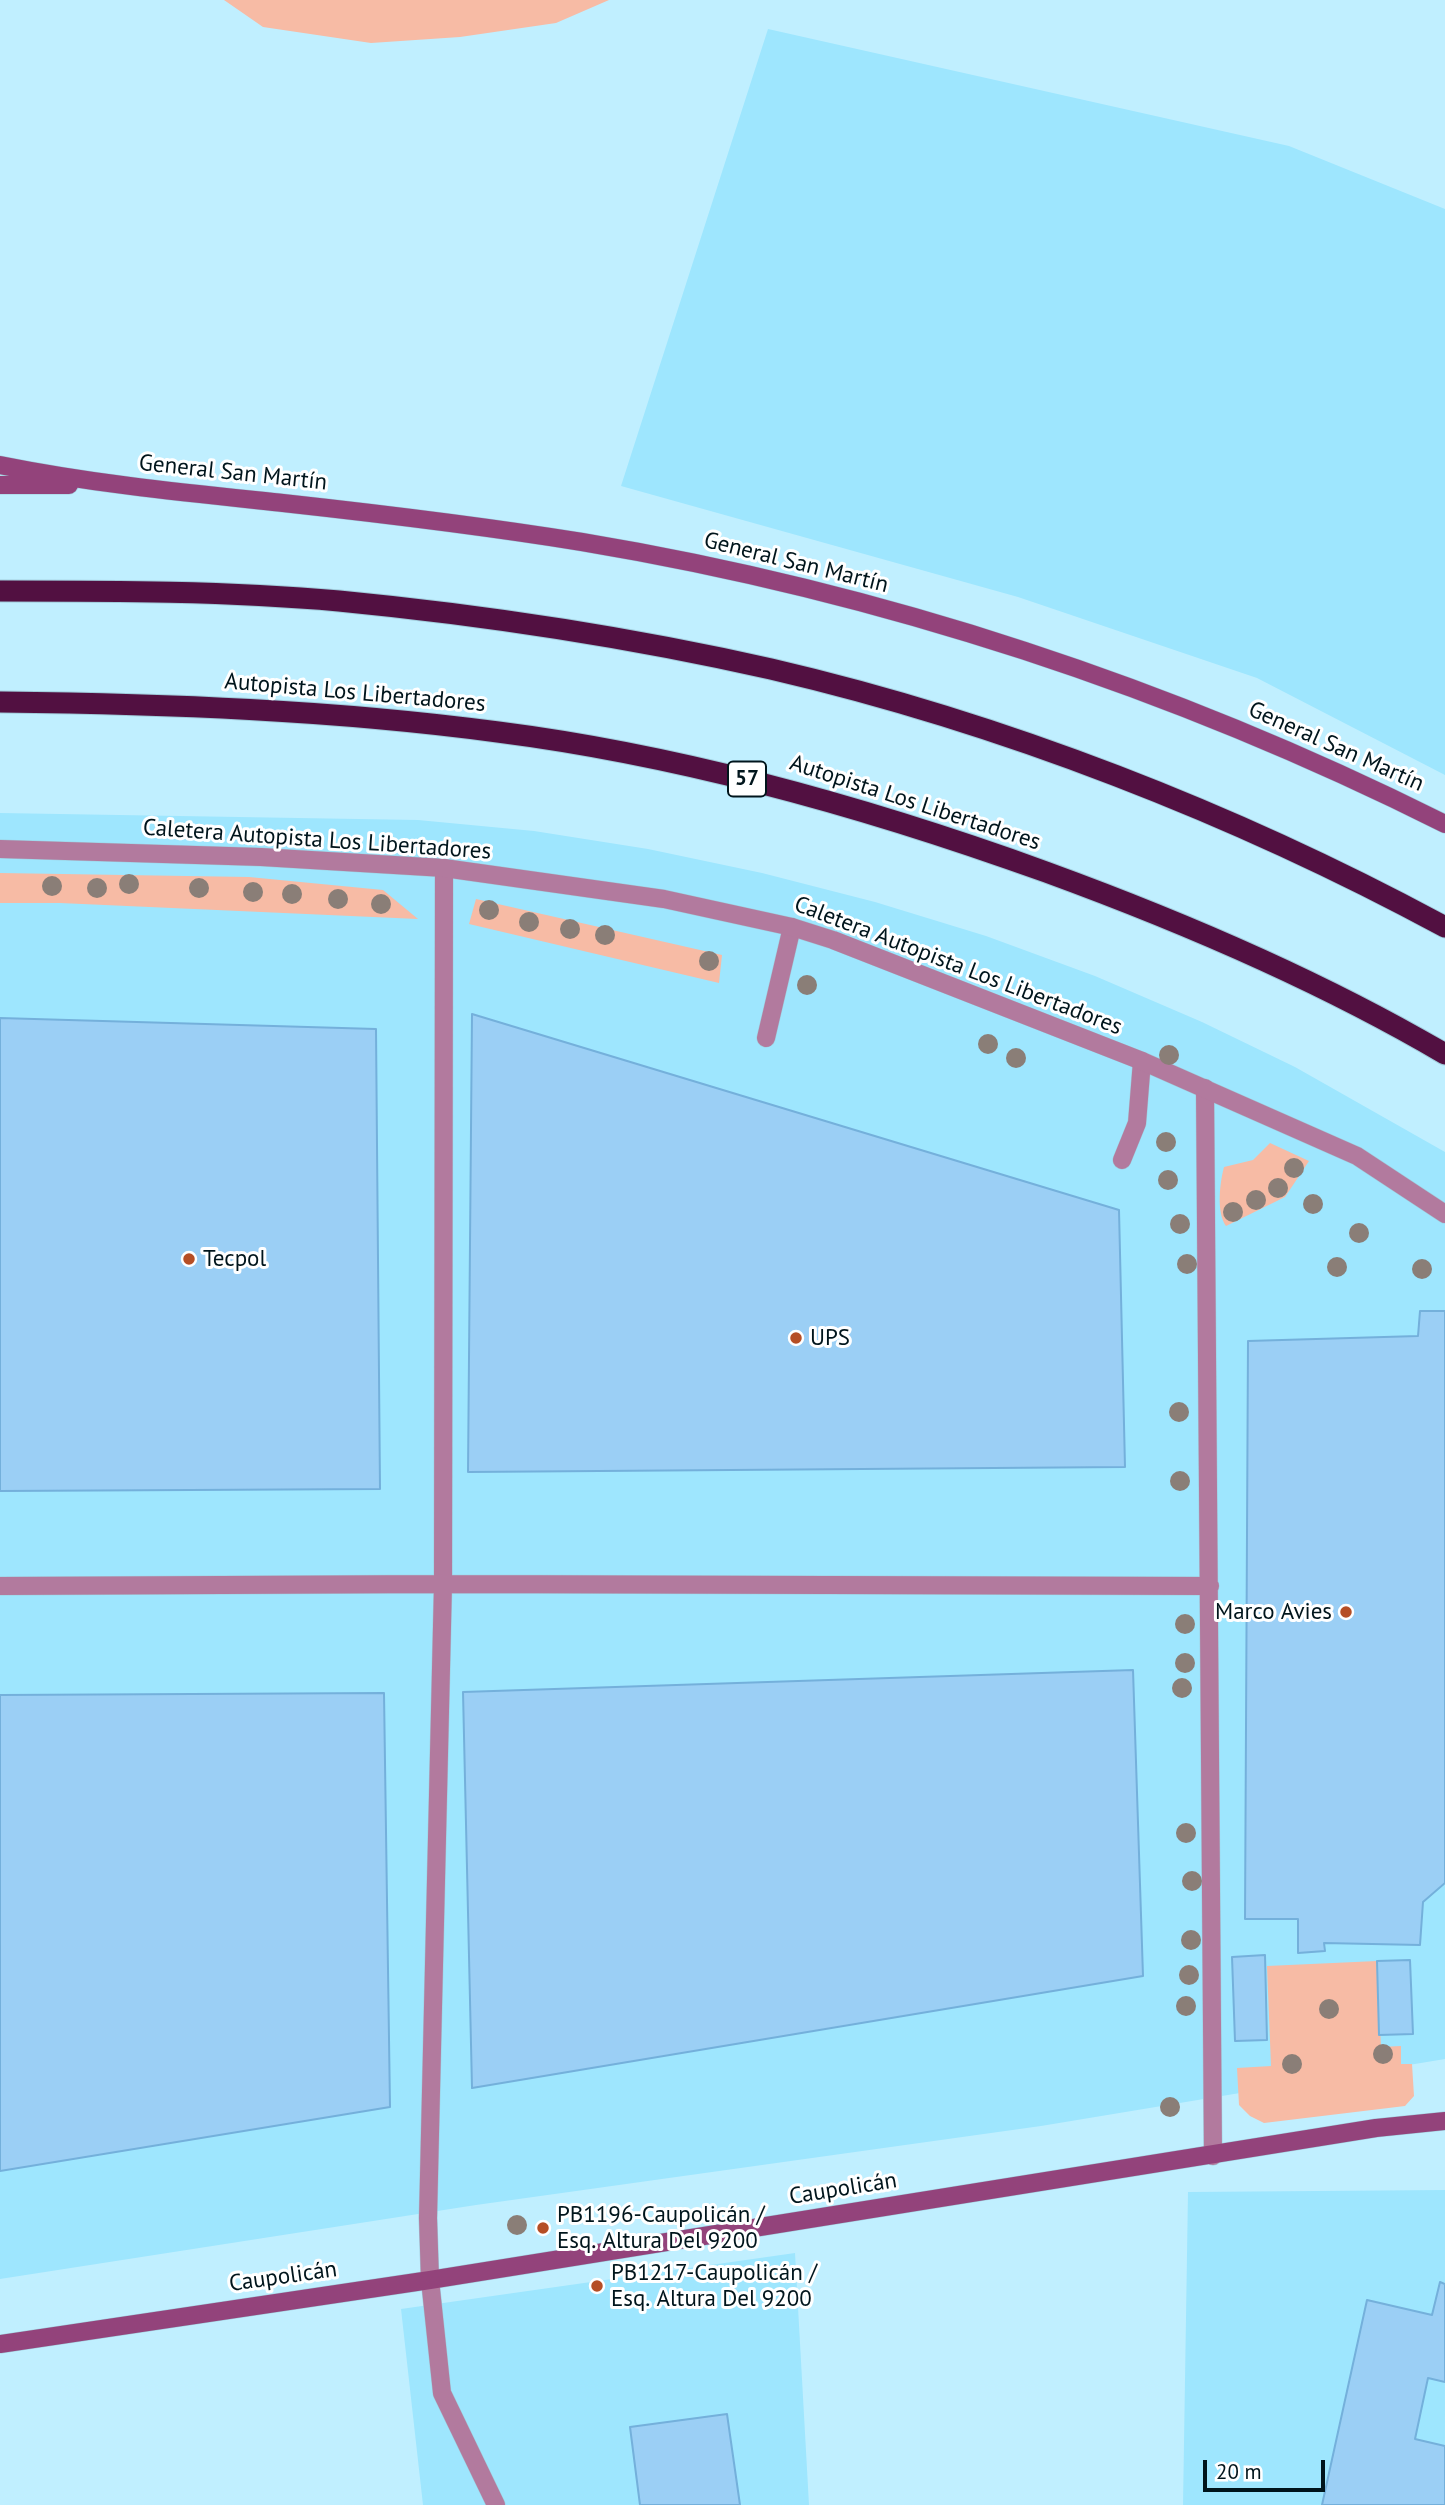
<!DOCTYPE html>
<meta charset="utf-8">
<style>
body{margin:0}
#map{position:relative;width:1445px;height:2505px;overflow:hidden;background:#c0efff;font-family:"PT Sans",sans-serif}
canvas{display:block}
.scale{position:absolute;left:1203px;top:2460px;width:122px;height:32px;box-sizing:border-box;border:4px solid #00151c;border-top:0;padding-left:9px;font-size:21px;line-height:24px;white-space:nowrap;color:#00151c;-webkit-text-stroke:5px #fff;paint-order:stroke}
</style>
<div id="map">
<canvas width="1445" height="2505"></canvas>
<div class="scale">20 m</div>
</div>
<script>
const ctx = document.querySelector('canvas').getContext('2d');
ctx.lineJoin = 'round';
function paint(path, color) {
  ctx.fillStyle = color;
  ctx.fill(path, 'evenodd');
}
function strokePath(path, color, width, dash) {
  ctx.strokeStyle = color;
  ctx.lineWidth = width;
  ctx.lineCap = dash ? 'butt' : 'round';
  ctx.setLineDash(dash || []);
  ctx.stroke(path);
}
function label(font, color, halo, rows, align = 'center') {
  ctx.font = font + ' "PT Sans",sans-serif';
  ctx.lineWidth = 6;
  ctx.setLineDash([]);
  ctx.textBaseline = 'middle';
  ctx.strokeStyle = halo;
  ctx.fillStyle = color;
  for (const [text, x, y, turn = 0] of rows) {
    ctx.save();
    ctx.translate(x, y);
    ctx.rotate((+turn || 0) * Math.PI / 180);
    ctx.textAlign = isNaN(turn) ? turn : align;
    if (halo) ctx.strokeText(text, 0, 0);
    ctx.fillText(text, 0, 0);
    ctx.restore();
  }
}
paint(new Path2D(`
 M768,29L1289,146L1445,209V775L1257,678L1018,597L621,486Z
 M0,813L418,820L534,831L648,849L762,873L875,902L986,936L1095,976L1202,1022L1295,1067L1445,1152V2059L1041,2126L476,2205L0,2279Z
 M1445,2190V2505H1183L1188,2192Z
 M795,2253L809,2505H423L401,2309Z`), '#9ee6fe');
paint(new Path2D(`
 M224,0H609L556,23L460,37L371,43L263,27Z
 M0,873L249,877L383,890L418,919L60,903H0Z
 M476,899L722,955L719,983L469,924Z
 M1270,1143L1309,1161L1285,1197L1226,1226C1216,1212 1220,1182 1224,1167L1253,1160Z
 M1377,1961L1381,2047L1401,2046V2064H1412L1414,2096L1405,2106L1264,2123L1250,2116L1239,2105L1237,2068L1271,2066L1267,1966Z`), '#f7bba5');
const building = new Path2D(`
 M472,1014L1119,1210L1125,1467L468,1472Z
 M0,1018L376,1029L380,1489L0,1491Z
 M1420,1311H1445V1883L1423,1902L1420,1945L1324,1943L1325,1951L1298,1953V1919H1245L1248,1341L1418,1336Z
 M1133,1670L1143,1976L472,2088L463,1692Z
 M384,1693L390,2107L0,2171V1695Z
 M1265,1955L1267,2040L1235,2041L1232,1957Z
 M1410,1960L1413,2034L1379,2035L1377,1961Z
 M1440,2282L1445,2284V2382L1428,2378L1415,2439L1445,2446V2505H1322L1367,2300L1432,2315Z
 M727,2414L740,2505H640L630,2427Z`);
paint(building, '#9bcff5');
strokePath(building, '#74b0db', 2);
const lane = new Path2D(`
 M444,868L443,1584L428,2218L430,2280L442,2393L496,2505
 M766,1038L792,927
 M1205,1088L1213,2156
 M1122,1160L1137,1123L1142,1061
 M0,1586L443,1584L1210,1586`);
const street = new Path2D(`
 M0,849L261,857L444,868L664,899L792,927L833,940L1142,1061L1357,1156L1445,1214`);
const secondary = new Path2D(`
 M0,465C94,484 188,493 283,503C383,514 483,526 582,542C882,592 1174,688 1445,824
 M0,485H69
 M0,2344L430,2280L1376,2128L1445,2121`);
const highway = new Path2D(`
 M0,591C113,591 227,591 339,601C484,615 629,637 771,669C1003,723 1236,814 1445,927
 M0,702C167,704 333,710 498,732C686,756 869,808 1046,872C1183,922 1319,980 1445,1054`);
strokePath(lane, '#a1ccdb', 19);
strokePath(street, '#a1ccdb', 19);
strokePath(secondary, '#a1ccdb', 19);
strokePath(highway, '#a1ccdb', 23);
strokePath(lane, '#b27a9e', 18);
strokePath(street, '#b27a9e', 18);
strokePath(secondary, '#93437b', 18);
strokePath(highway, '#521041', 21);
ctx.fillStyle = '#8a7e77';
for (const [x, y] of [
 [129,884],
 [52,886],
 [97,888],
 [199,888],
 [253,892],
 [292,894],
 [338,899],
 [381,904],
 [489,910],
 [529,922],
 [570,929],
 [605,935],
 [709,961],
 [807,985],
 [988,1044],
 [1169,1055],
 [1016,1058],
 [1166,1142],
 [1294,1168],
 [1168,1180],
 [1278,1188],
 [1256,1200],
 [1313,1204],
 [1233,1212],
 [1180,1224],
 [1359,1233],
 [1187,1264],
 [1337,1267],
 [1422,1269],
 [1179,1412],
 [1180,1481],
 [1185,1624],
 [1185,1663],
 [1182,1688],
 [1186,1833],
 [1192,1881],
 [1191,1940],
 [1189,1975],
 [1186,2006],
 [1329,2009],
 [1383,2054],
 [1292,2064],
 [1170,2107],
 [517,2225]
]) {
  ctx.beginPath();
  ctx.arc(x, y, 10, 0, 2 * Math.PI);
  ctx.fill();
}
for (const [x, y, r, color] of [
 [189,1259,7,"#b54e25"],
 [796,1338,7,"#b54e25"],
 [1346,1612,7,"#b54e25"],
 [543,2228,7,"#b54e25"],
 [597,2286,7,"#b54e25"]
]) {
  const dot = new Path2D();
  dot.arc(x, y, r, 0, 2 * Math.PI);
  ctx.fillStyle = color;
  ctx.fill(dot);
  strokePath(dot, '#fff', 2.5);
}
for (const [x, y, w] of [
 [747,779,38]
]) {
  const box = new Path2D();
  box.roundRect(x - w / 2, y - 17.5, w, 35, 5);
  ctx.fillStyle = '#fff';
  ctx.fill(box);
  strokePath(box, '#00151c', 2);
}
label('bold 21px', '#00151c', null, [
 ["57",747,779]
]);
label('23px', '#00151c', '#fff', [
 ["General San Martín",233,473,6],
 ["General San Martín",796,563,14],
 ["Autopista Los Libertadores",355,693,5],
 ["General San Martín",1336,747,24],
 ["Autopista Los Libertadores",915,803,18],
 ["Caletera Autopista Los Libertadores",317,840,4],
 ["Caletera Autopista Los Libertadores",958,966,21],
 ["Caupolicán",843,2189,-9],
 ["Caupolicán",283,2277,-8]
]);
label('23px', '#00151c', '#fff', [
 ["Tecpol",203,1259],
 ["UPS",810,1338],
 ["Marco Avies",1332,1612,"right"],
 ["PB1196-Caupolicán /",557,2215],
 ["Esq. Altura Del 9200",557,2241],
 ["PB1217-Caupolicán /",611,2273],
 ["Esq. Altura Del 9200",611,2299]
], 'left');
</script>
